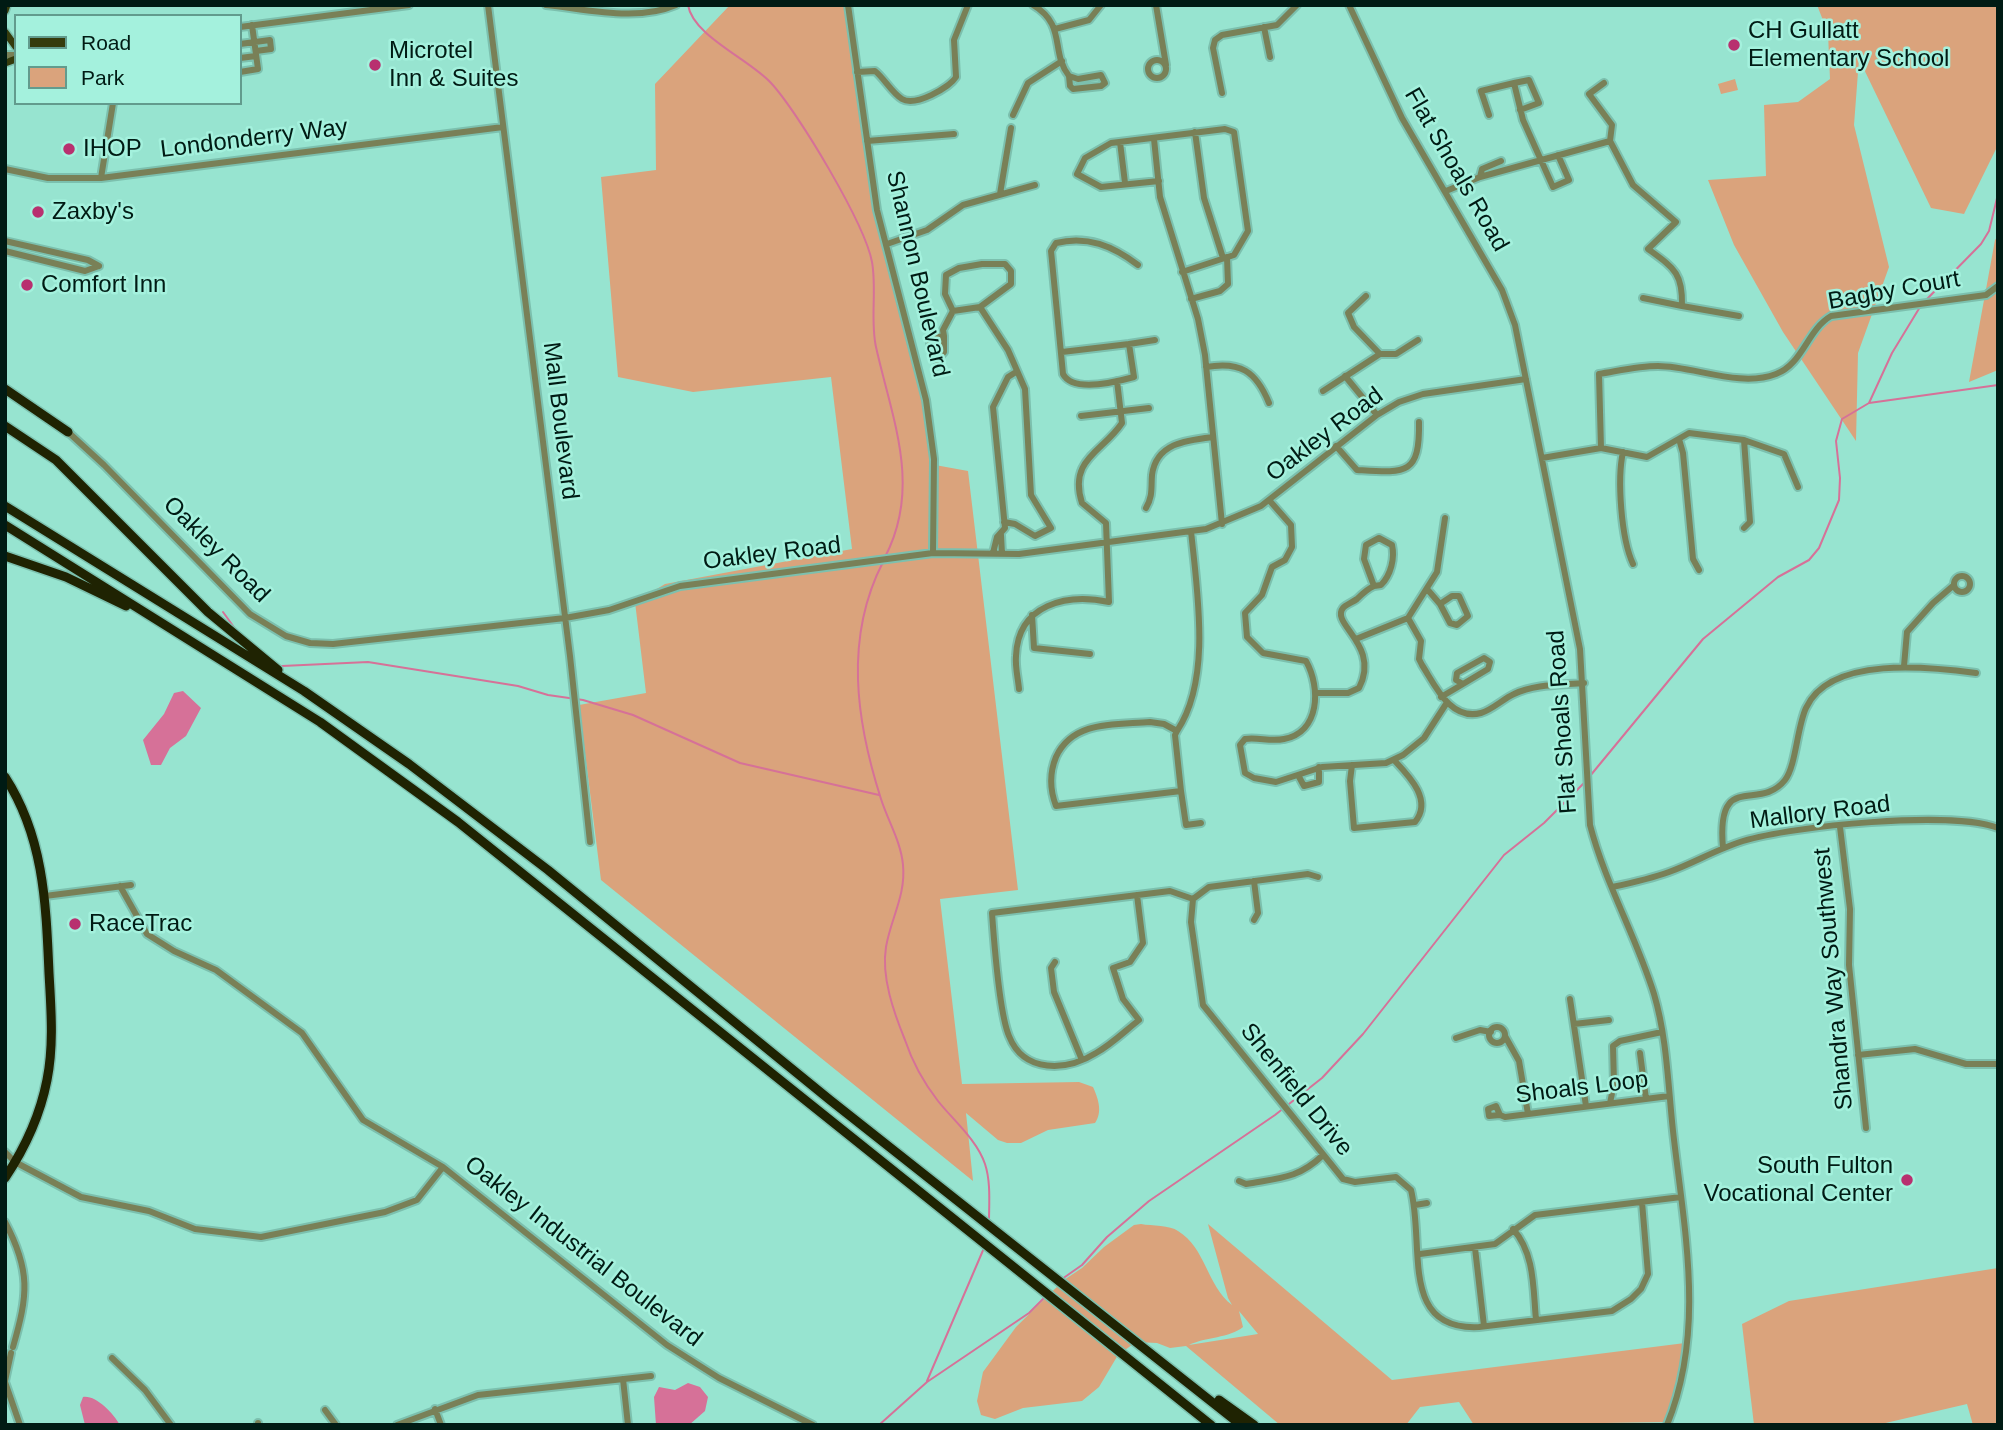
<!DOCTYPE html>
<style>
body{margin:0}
#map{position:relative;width:2003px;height:1430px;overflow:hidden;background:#97e4d0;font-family:Arial,sans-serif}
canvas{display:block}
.frame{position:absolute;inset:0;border:7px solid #001b14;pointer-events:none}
.legend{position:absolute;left:14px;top:14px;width:228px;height:91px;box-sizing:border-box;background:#a4f1dd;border:2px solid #629b8d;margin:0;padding:9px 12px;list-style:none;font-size:21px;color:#001b14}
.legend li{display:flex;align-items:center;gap:14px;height:35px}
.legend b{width:35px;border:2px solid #629b8d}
</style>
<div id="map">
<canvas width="2003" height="1430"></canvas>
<div class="frame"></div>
<ul class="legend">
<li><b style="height:9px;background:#353b0c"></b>Road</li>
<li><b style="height:19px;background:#daa37c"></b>Park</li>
</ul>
</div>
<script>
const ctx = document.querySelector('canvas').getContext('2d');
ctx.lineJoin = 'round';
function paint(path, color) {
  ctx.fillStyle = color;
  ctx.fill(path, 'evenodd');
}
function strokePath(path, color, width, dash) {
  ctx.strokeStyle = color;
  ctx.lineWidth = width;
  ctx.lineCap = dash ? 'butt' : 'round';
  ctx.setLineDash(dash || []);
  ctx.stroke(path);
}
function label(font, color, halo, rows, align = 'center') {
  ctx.font = font + ' Arial,sans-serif';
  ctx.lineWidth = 5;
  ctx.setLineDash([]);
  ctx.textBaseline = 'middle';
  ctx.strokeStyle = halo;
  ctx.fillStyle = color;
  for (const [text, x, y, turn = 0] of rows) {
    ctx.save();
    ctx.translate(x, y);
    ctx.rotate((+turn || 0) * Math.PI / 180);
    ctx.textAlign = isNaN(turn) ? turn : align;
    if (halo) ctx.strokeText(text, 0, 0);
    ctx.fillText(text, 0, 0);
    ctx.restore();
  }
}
paint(new Path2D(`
 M730,5H844L884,250L915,362L935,465L968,471L1018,890L940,899L962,1084L1079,1082L1093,1087C1098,1098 1103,1112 1095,1123L1048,1130L1021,1143H1007L998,1140L966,1113L973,1181L601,880L579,705L646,693L635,602L665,584L852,549L831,377L693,392L618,377L601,177L656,170L655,84Z
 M1817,5H1998V145L1964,214L1931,208L1859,59L1854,125L1889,267L1858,353L1856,441L1783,332L1734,245L1708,180L1766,176L1764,105L1798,102L1830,79L1828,33Z
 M1735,79L1738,90L1721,94L1718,84Z
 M1998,236V370L1969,382L1995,240Z
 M1141,1224C1152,1226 1170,1225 1178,1231C1206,1248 1207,1286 1232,1305L1228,1298L1208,1224L1392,1380L1685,1343L1682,1391L1670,1422L1474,1425L1459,1402L1420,1407L1406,1425H1280L1186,1346L1170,1348L1157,1343L1136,1342L1118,1355L1099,1387L1082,1401L1023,1408L995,1419L981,1415L977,1401L983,1372L1016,1327L1064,1280L1082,1268L1104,1247L1134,1225ZM1239,1311L1258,1334L1189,1345C1205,1337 1230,1338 1243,1327Z
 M1998,1268V1425H1973L1967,1404L1877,1425H1754L1742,1324L1789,1301Z`), '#daa37c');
paint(new Path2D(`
 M183,691L201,708L186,736L170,748L161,765H151L143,740L164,714L174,693Z
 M688,1383L700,1387L708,1397L705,1411L689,1425H656L654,1397L659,1387L675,1390Z
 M83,1397C96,1395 113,1413 120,1425H85L80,1405Z`), '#d67198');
strokePath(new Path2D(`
 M688,5C693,36 749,59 771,83C798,112 865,224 872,262C877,290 870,320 876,347C892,419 922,486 885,557
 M1926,300L1981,244L1989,231L1998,194
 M1869,403L1892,353L1920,307
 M883,562C844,638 856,721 881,799C888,821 901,842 903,865C906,895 891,918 886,947C881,977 894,1013 905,1040C912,1061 924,1083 938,1101C953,1120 977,1140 985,1164C991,1182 989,1204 989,1222
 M223,612L236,630
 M282,666L368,662L518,686L548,695L583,700L633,715L740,763L879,795
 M1590,776L1703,639L1778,577L1809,560L1819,548L1839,500L1840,478L1836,441L1842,419L1869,403L1998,385
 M1062,1279L1082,1265L1107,1237L1149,1201L1275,1115L1322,1078L1363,1034L1504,855L1544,823L1584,783
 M927,1381L984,1248
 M879,1425L927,1382L1029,1313L1044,1298`), '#d67198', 2);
const minor = new Path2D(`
 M488,5L570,656L590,842
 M546,5C587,9 637,22 676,5
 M848,5L877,210L926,400L934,459L933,553
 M1033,5C1067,25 1050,52 1069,76
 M1156,5L1166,65
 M1349,5L1402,118L1502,290L1515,325L1580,649L1590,825C1605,883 1636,936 1654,994C1667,1038 1668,1085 1673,1131C1684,1229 1706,1330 1667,1425
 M240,27L409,5
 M1264,27L1270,57
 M1055,29L1089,20L1101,5
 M240,44L270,40L271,49L256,51
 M5,55H16
 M240,58L256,56
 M1148 69a9 9 0 1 1 18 0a9 9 0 1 1-18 0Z
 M240,72L258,69L252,25
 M857,72L875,71C884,78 892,93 902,99C915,107 949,88 956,77L954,40L968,5
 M1101,75L1105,83L1101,86L1073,89L1070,86L1069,76L1078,79Z
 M1514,83L1529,80L1539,103L1520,110
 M1604,83L1589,94L1612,125L1610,141
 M1222,93L1213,48L1215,40L1222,35L1277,25L1297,5
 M1013,115L1028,83L1062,61
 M1489,115L1481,91L1514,83L1523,120L1553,187L1569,180L1558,155
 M1195,132L1204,198L1223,258
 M1154,139L1160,197L1198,319L1205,355L1222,524
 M867,141L954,134
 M1120,142L1125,183
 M5,169L48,178H101L503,127
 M1480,177L1482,169L1501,161
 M101,178L113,103
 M1159,181L1101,187L1077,174L1085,158L1111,143L1225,129L1234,132L1248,231L1234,255L1182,272
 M1446,191L1480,177L1610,141L1633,185L1676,222L1648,249C1674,268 1683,273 1682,306L1739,316
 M1000,194L1011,128
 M5,241L88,260L99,266
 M887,244L927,230L963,205L1035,185
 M5,251L85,271L99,266
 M982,264H1005L1011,271V284L980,307L953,311L945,294L946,275L959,268Z
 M1366,296L1348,313L1354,327L1380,354H1396L1418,340
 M1643,298L1682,306
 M1191,299L1220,291L1228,284L1227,257
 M980,307L1008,350L1025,389L1031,495L1051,528L1035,536L1015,524L1004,522
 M944,336V352L937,360L933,357L930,343L935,337Z
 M944,336L943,330L953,311
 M1129,344L1155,340
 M1062,352L1129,344L1134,377C1116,382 1073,393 1063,374L1052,261L1051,251L1056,243C1087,235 1113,246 1138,265
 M1206,367C1240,361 1256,371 1269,403
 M1345,376L1377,415
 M1323,391L1380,354
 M1081,416L1149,408
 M68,432L104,465L250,614L286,636L310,643L333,644L565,618L609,610L680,586L933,553L1019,554L1206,529L1261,506L1377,415L1399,402L1423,394L1526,379
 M1679,439L1683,453L1693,559L1699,570
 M1336,446L1357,470C1405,473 1420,476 1419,422
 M1601,448L1599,374C1618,371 1638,366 1658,366C1694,366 1740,388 1776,374C1803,364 1807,330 1831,316L1986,295L1998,286
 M1623,452C1617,479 1621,538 1633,564
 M1542,458L1601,448L1647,457L1689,433L1744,440L1784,454L1798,487
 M1269,500L1291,525L1292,547L1285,560L1272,567L1262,595L1245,613L1247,637L1263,653L1306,661C1321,688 1320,732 1284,739C1271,742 1258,737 1245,739L1240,745L1245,773L1254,778L1276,782L1322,767L1386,763L1403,755L1424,738L1446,704
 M1146,508C1153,496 1151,488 1152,475C1156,443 1187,440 1213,437
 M1445,518L1437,572L1408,618L1421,641L1419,659L1422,665C1435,685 1450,721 1481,713C1492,710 1503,699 1514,694C1534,684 1561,685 1584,683
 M1744,528L1750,522L1744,440
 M1001,535L1002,554
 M1379,538L1392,545C1395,558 1391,575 1381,585L1374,586L1364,559L1366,545Z
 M993,553L997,537L1005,528L993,407L1008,377L1016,372
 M1954 584a8 8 0 1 1 16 0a8 8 0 1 1-16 0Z
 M1427,589L1440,604
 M1452,596H1459L1468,616L1457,625L1450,623L1440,604Z
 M1032,615L1034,648L1090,654
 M1356,639L1408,618
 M1484,658L1490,662L1488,669L1463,684L1456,680L1457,673Z
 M1904,666L1907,632L1933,603L1954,585
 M1019,689C1018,678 1015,667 1016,656C1018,604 1067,593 1109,602L1106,523L1082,503C1068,459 1103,452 1122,423L1117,381
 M1315,693H1348L1359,688C1381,645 1330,624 1343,608C1345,605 1353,602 1357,599C1362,594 1367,589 1374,586
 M1441,697L1463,684
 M1150,722L1164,724L1177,731L1175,735L1181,791L1056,806C1050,790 1049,774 1056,757C1073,720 1116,725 1150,722Z
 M1177,731C1212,679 1197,591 1191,531
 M1352,765L1350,781L1354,828L1415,822C1433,800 1409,776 1394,760
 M1298,775L1304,786L1319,782V767
 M1181,791L1186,825L1201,823
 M1840,827L1850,909L1849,965L1866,1128
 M1723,848C1716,769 1759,813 1785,780C1796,766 1797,727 1806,708C1830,655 1931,667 1976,673
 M1254,881L1258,913L1254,920
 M120,886L147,934L174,951L216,970L302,1033L363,1120L443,1167L667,1345L719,1378L813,1425
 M1612,887C1631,883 1650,879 1669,872C1694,863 1717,849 1743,841C1792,826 1951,810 1998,828
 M1137,895L1143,943L1130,962L1113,968L1123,999L1139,1020C1125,1031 1112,1044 1096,1053C1067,1071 1024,1074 1009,1036C999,1012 994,941 992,913L1170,891L1193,899L1209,887L1308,874L1318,877
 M45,896L131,885
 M1193,899L1191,922L1203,1005L1343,1179L1355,1182L1396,1177L1411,1190C1425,1246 1399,1331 1479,1327L1612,1311L1631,1299L1641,1289L1648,1274L1642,1202
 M1055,962L1051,968L1054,992L1082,1060
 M1570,999L1586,1106
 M1574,1024L1609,1020
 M1489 1035a8 8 0 1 1 16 0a8 8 0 1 1-16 0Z
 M1505,1036L1519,1061L1528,1114
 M1456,1038L1480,1030L1491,1032
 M1640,1053L1646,1099
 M1858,1055L1915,1049L1966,1064H1998
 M1610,1103L1614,1084L1613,1046L1620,1041L1662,1032
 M1500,1115L1489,1116L1488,1109L1496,1106L1500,1115L1505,1117L1669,1096
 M5,1152L15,1162L81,1197L149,1211L195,1229L261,1237L385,1212L417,1200L443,1167
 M1239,1181L1246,1184C1279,1178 1298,1179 1323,1155
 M1415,1205L1427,1203
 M5,1222C31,1271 28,1295 13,1347
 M1513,1229C1535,1254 1533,1288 1536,1320
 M1475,1248L1484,1326
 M1420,1254L1495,1244L1535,1215L1681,1197
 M112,1358L145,1390L171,1425
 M623,1379L628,1425
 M5,1381L11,1353
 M5,1382L20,1425
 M435,1409L441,1425
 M325,1410L336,1425
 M258,1423V1425
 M397,1425L478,1395L651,1376`);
const major = new Path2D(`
 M5,11L7,5
 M5,32L16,47
 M5,63L16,59`);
const highway = new Path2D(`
 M5,389L68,432
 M5,426L56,460L208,612L278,670
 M5,506L304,691L409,764L548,870L830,1100L1241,1425
 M5,525L320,722L458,822L1211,1425
 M5,556L66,577L126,606
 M5,777C44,837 46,904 49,973C51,1009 54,1045 47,1080C40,1116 25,1148 5,1178
 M1219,1400L1254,1425`);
strokePath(minor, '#7cc0ae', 10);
strokePath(major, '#7cc0ae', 10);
strokePath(highway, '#7cc0ae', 12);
strokePath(minor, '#798057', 6);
strokePath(major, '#353b0c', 7);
strokePath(highway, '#1f2302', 9);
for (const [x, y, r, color] of [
 [1734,45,7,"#b8306f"],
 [375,65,7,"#b8306f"],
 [69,149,7,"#b8306f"],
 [38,212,7,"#b8306f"],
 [27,285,7,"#b8306f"],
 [75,924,7,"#b8306f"],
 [1907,1180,7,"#b8306f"]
]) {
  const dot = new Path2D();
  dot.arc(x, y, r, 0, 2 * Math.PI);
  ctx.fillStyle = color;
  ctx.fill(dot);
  strokePath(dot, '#a4f1dd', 2.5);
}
label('24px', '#001b14', '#a4f1dd', [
 ["CH Gullatt",1748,31],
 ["Elementary School",1748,59],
 ["Microtel",389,51],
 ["Inn & Suites",389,79],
 ["IHOP",83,149],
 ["Zaxby's",52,212],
 ["Comfort Inn",41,285],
 ["RaceTrac",89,924],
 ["South Fulton",1893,1166,"right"],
 ["Vocational Center",1893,1194,"right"]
], 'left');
label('24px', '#001b14', '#a4f1dd', [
 ["Londonderry Way",254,139,-7],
 ["Flat Shoals Road",1456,170,60],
 ["Shannon Boulevard",917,274,77],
 ["Bagby Court",1894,291,-10],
 ["Mall Boulevard",560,421,83],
 ["Oakley Road",1325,435,-37],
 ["Oakley Road",216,550,45],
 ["Oakley Road",772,554,-7],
 ["Flat Shoals Road",1563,722,-94],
 ["Mallory Road",1820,813,-7],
 ["Shandra Way Southwest",1834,979,-95],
 ["Shoals Loop",1582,1088,-7],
 ["Shenfield Drive",1296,1090,51],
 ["Oakley Industrial Boulevard",583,1252,38]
]);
</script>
